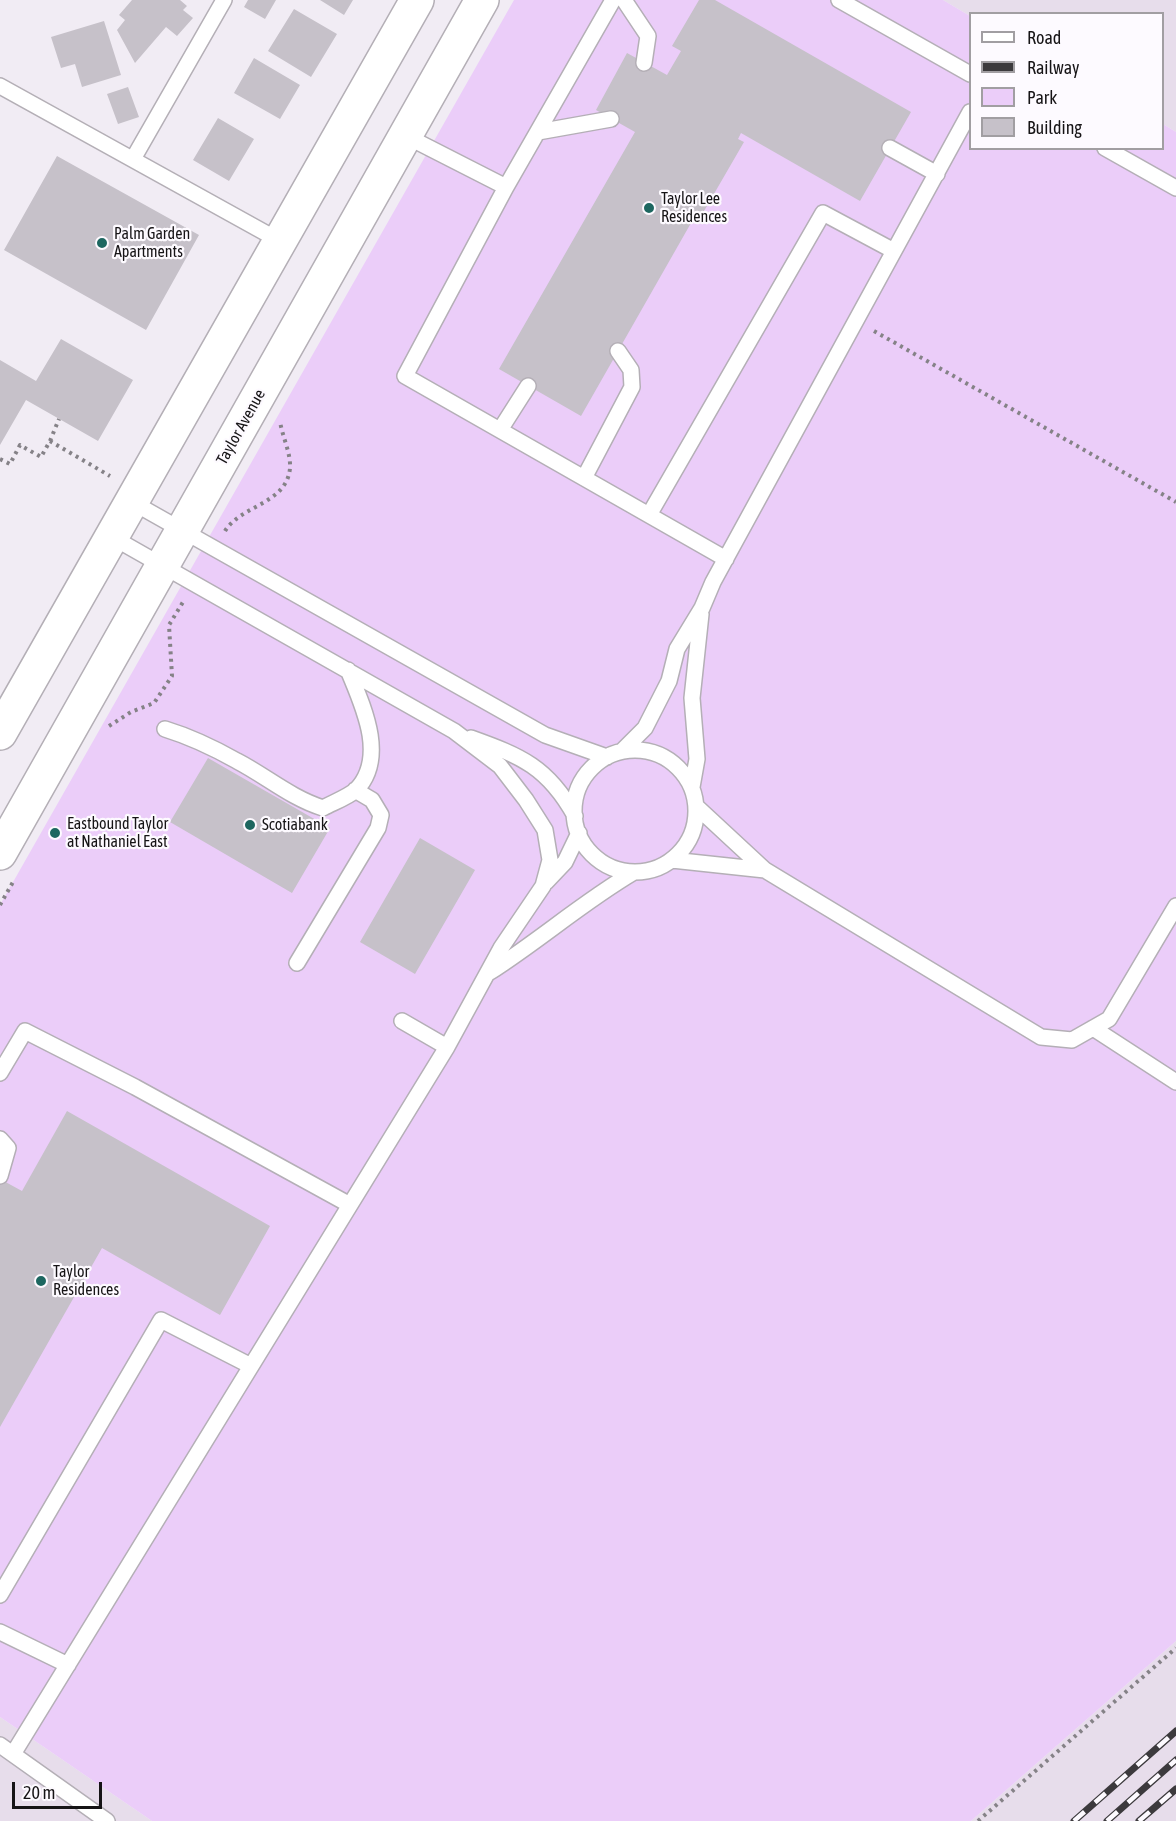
<!DOCTYPE html>
<style>
body{margin:0}
#map{position:relative;width:1176px;height:1821px;overflow:hidden;background:#f1ecf4;font-family:"Asap Condensed",sans-serif}
canvas{display:block}
.legend{position:absolute;left:969px;top:12px;width:195px;height:138px;box-sizing:border-box;background:#fdfaff;border:2px solid #a19ea2;margin:0;padding:8px 10px;list-style:none;font-size:18px;color:#161416}
.legend li{display:flex;align-items:center;gap:12px;height:30px}
.legend b{width:30px;border:2px solid #a19ea2}
.scale{position:absolute;left:12px;top:1782px;width:90px;height:27px;box-sizing:border-box;border:3px solid #161416;border-top:0;padding-left:8px;font-size:18px;line-height:21px;white-space:nowrap;color:#161416;-webkit-text-stroke:4px #fdfaff;paint-order:stroke}
</style>
<div id="map">
<canvas width="1176" height="1821"></canvas>
<ul class="legend">
<li><b style="height:8px;background:#fff"></b>Road</li>
<li><b style="height:8px;background:#3c3a3d"></b>Railway</li>
<li><b style="height:16px;background:#ebcdf9"></b>Park</li>
<li><b style="height:16px;background:#c6c1c9"></b>Building</li>
</ul>
<div class="scale">20 m</div>
</div>
<script>
const ctx = document.querySelector('canvas').getContext('2d');
ctx.lineJoin = 'round';
function paint(path, color) {
  ctx.fillStyle = color;
  ctx.fill(path, 'evenodd');
}
function strokePath(path, color, width, dash) {
  ctx.strokeStyle = color;
  ctx.lineWidth = width;
  ctx.lineCap = dash ? 'butt' : 'round';
  ctx.setLineDash(dash || []);
  ctx.stroke(path);
}
function label(font, color, halo, rows, align = 'center') {
  ctx.font = font + ' "Asap Condensed",sans-serif';
  ctx.lineWidth = 4.5;
  ctx.setLineDash([]);
  ctx.textBaseline = 'middle';
  ctx.strokeStyle = halo;
  ctx.fillStyle = color;
  for (const [text, x, y, turn = 0] of rows) {
    ctx.save();
    ctx.translate(x, y);
    ctx.rotate((+turn || 0) * Math.PI / 180);
    ctx.textAlign = isNaN(turn) ? turn : align;
    if (halo) ctx.strokeText(text, 0, 0);
    ctx.fillText(text, 0, 0);
    ctx.restore();
  }
}
paint(new Path2D(`
 M943,0H1176V132L1163,124L1162,14H970V16Z
 M1176,1641V1821H971Z
 M0,1717L152,1821H0Z`), '#e7ddeb');
paint(new Path2D(`
 M514,0H943L970,16V148H1162L1163,124L1176,132V1641L971,1821H152L0,1717V905Z`), '#ebcdf9');
paint(new Path2D(`
 M132,0H180L187,6L183,10L193,18L177,36L166,27L135,63L117,30L125,20L119,15Z
 M248,0H276L265,19L244,7Z
 M320,0H353L344,15Z
 M699,0H715L911,112L860,201L741,133L738,139L744,142L700,218L695,216L581,416L499,369L635,132L596,110L627,53L667,75L681,51L672,46Z
 M294,9L337,34L311,77L268,51Z
 M104,21L121,75L82,87L75,64L61,68L51,37Z
 M254,58L300,85L280,119L234,93Z
 M128,87L139,117L118,124L107,94Z
 M218,118L254,139L229,181L193,160Z
 M57,156L199,235L146,330L4,250Z
 M61,339L133,380L98,441L26,400L0,445V360L36,381Z
 M208,758L330,828L292,893L170,822Z
 M420,838L475,870L415,974L360,942Z
 M67,1111L270,1226L220,1315L102,1248L0,1427V1179L22,1191Z`), '#c6c1c9');
const lane = new Path2D(`
 M624,0L648,36L644,63
 M839,0L970,74
 M0,86L280,241
 M538,132L611,119
 M404,135L506,187L613,0
 M890,148L937,174
 M1105,148L1176,188
 M133,159L224,0
 M506,187L405,376L726,559
 M500,430L528,386
 M584,478L632,387L631,370L618,351
 M132,502L545,735L607,757
 M649,515L823,213L894,251
 M112,537L454,731L500,766L526,800L545,830L550,860L543,886L501,948L447,1047L402,1021
 M165,729C191,737 214,748 237,761C266,776 291,798 323,808C332,803 348,797 356,790C388,757 362,704 348,670
 M471,738C521,756 548,767 575,816
 M574 811a61 61 0 1 1 122 0a61 61 0 1 1-122 0Z
 M622,751L645,728L669,681L677,649L702,608L713,582L970,112
 M692,787L697,759L692,698L701,614
 M697,807L765,870L1041,1037L1072,1040L1109,1019L1176,906
 M672,860L765,870
 M546,882L565,862L579,833
 M297,963L378,828L381,815L372,800L355,790
 M490,972C540,940 583,902 634,872
 M1093,1028L1176,1082
 M0,1073L25,1031L135,1087L350,1205
 M0,1139L8,1148L0,1176
 M0,1595L161,1320L251,1366
 M0,1632L68,1665
 M0,1745L107,1821
 M13,1754L447,1047`);
const secondary = new Path2D(`
 M0,733L417,0
 M0,853L482,0`);
strokePath(lane, '#b4afb6', 18);
strokePath(secondary, '#b4afb6', 36);
strokePath(new Path2D(`
 M874,331L1176,502
 M50,441L59,419
 M0,459L10,464L20,445L41,457L50,441L110,476
 M225,531C241,505 287,504 290,468C291,453 282,436 280,421
 M109,726L131,712L154,703L172,676L169,625L183,602
 M0,905L13,882
 M978,1821L1176,1648`), '#858287', 4, [3, 4.5]);
strokePath(lane, '#fff', 15);
strokePath(secondary, '#fff', 33);
const rail = new Path2D(`
 M1074,1821L1176,1731
 M1107,1821L1176,1760
 M1139,1821L1176,1789`);
strokePath(rail, '#3c3a3d', 7);
strokePath(rail, '#fdfaff', 4.5, [14]);
for (const [x, y, r, color] of [
 [649,208,6,"#1d6760"],
 [102,243,6,"#1d6760"],
 [250,825,6,"#1d6760"],
 [55,833,6,"#1d6760"],
 [41,1281,6,"#1d6760"]
]) {
  const dot = new Path2D();
  dot.arc(x, y, r, 0, 2 * Math.PI);
  ctx.fillStyle = color;
  ctx.fill(dot);
  strokePath(dot, '#fdfaff', 2);
}
label('16px', '#161416', '#fdfaff', [
 ["Taylor Lee",661,199],
 ["Residences",661,217],
 ["Palm Garden",114,234],
 ["Apartments",114,252],
 ["Eastbound Taylor",67,824],
 ["at Nathaniel East",67,842],
 ["Scotiabank",262,825],
 ["Taylor",53,1272],
 ["Residences",53,1290]
], 'left');
label('16px', '#161416', '#fdfaff', [
 ["Taylor Avenue",241,427,-61]
]);
</script>
